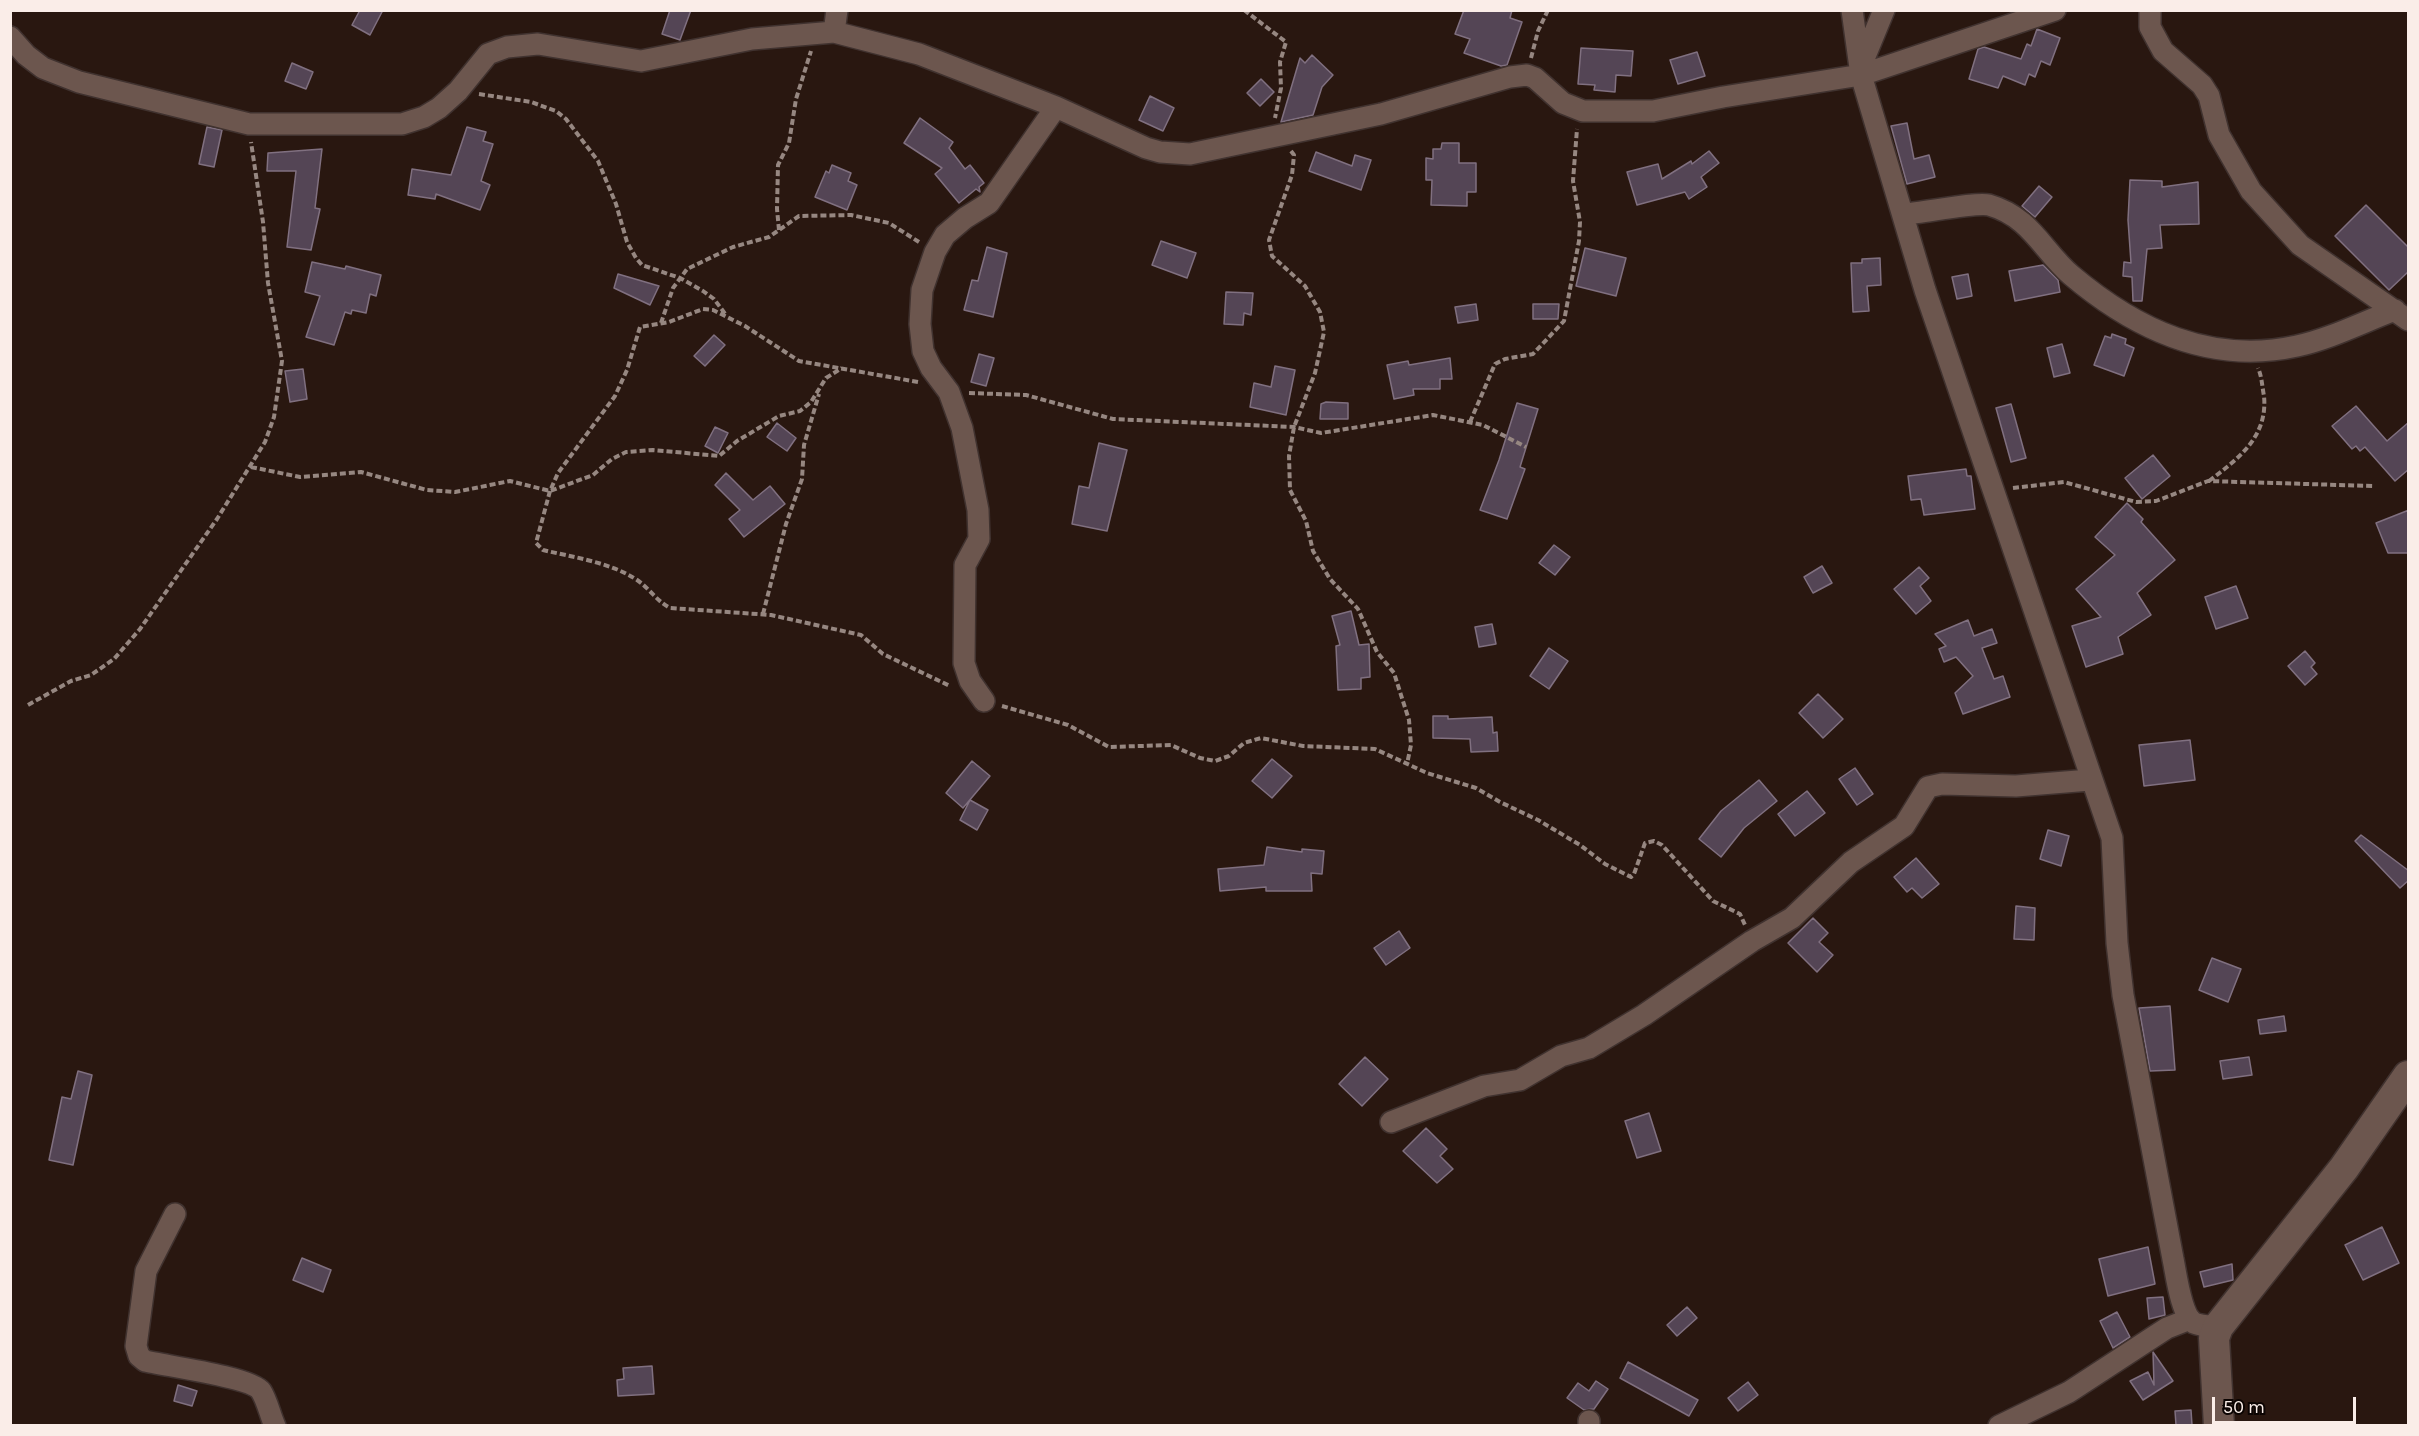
<!DOCTYPE html>
<style>
body{margin:0}
#map{position:relative;width:2419px;height:1436px;overflow:hidden;background:#291710;font-family:Karla,sans-serif}
canvas{display:block}
.frame{position:absolute;inset:0;border:12px solid #faede8;pointer-events:none}
.scale{position:absolute;left:2212px;top:1397px;width:144px;height:27px;box-sizing:border-box;border:3px solid #faede8;border-top:0;padding-left:8px;font-size:18px;line-height:21px;white-space:nowrap;color:#faede8;-webkit-text-stroke:4px #0c0503;paint-order:stroke}
</style>
<div id="map">
<canvas width="2419" height="1436"></canvas>
<div class="frame"></div>
<div class="scale">50 m</div>
</div>
<script>
const ctx = document.querySelector('canvas').getContext('2d');
ctx.lineJoin = 'round';
function paint(path, color) {
  ctx.fillStyle = color;
  ctx.fill(path, 'evenodd');
}
function strokePath(path, color, width, dash) {
  ctx.strokeStyle = color;
  ctx.lineWidth = width;
  ctx.lineCap = dash ? 'butt' : 'round';
  ctx.setLineDash(dash || []);
  ctx.stroke(path);
}
const building = new Path2D(`
 M360,10H383L370,35L352,25Z
 M670,10H691L680,40L662,34Z
 M1464,10H1512L1510,18L1522,22L1507,65L1501,66L1464,53L1470,39L1455,34Z
 M2037,29L2060,38L2050,65L2041,61L2035,77L2029,74L2025,85L2003,76L1998,88L1969,79L1978,49L1984,47L2021,59L2027,44L2031,46Z
 M1581,48L1633,51L1631,76L1616,75L1615,92L1594,90L1595,85L1578,84Z
 M1697,52L1705,76L1678,84L1670,60Z
 M1312,55L1333,75L1322,87L1313,115L1281,122L1300,58L1305,63Z
 M292,63L313,72L306,89L285,81Z
 M1261,79L1274,92L1260,106L1247,93Z
 M1150,96L1174,108L1163,131L1139,120Z
 M920,118L953,142L949,148L965,169L970,165L984,183L979,187L980,192L976,189L959,203L935,174L942,168L904,143Z
 M1907,123L1914,159L1929,155L1935,177L1907,184L1891,126Z
 M207,127L222,130L214,167L199,164Z
 M467,127L486,132L483,141L493,144L481,181L490,185L480,210L436,194L435,199L408,195L412,169L451,175Z
 M1442,143H1459V163H1476V192H1467V206L1431,205L1432,180H1426V158L1433,159V149H1441Z
 M322,149L315,208L320,209L311,250L287,247L296,171H267L268,153Z
 M1709,151L1719,163L1701,177L1707,187L1689,199L1685,192L1637,205L1627,172L1658,164L1662,179L1691,161L1692,164Z
 M1316,152L1352,166L1355,155L1371,160L1361,190L1309,171Z
 M832,165L851,173L848,181L857,185L847,210L815,197L826,171L829,173Z
 M2130,180L2162,181V187L2198,182L2199,224L2160,225L2162,248L2147,249L2142,301H2133L2132,277L2123,276L2124,262L2131,263L2128,220Z
 M2039,186L2052,197L2035,217L2022,206Z
 M2366,205L2409,248V271L2389,290L2335,236Z
 M1161,241L1196,253L1187,278L1152,265Z
 M987,247L1007,253L993,317L964,310L972,280L978,281Z
 M1585,248L1626,258L1616,296L1576,286Z
 M1880,258L1881,285L1867,286L1869,311L1853,312L1851,263H1862V259Z
 M312,262L345,269L346,266L381,275L376,296L370,294L366,313L352,310L351,314L345,312L334,345L306,337L320,296L305,292Z
 M2043,265L2058,280L2060,292L2015,301L2009,271Z
 M618,274L659,286L650,305L614,288Z
 M1968,274L1972,296L1957,299L1952,277Z
 M1226,292L1253,293L1251,315L1244,313L1243,325L1224,324Z
 M1476,304L1478,320L1458,323L1455,307Z
 M1533,304H1559L1558,319H1533Z
 M2112,334L2126,339L2125,344L2134,348L2124,376L2094,365L2105,336L2111,338Z
 M714,335L725,345L705,366L694,356Z
 M2062,344L2070,373L2054,377L2047,348Z
 M979,354L994,358L986,386L971,382Z
 M1450,358L1452,379H1440V389H1413L1414,395L1394,399L1387,365L1408,361L1409,365Z
 M1275,366L1295,370L1286,415L1250,407L1254,383L1271,387Z
 M303,369L307,399L290,402L285,371Z
 M1326,402L1348,403V419H1320L1321,404Z
 M1517,403L1538,409L1520,467L1525,469L1507,519L1480,510L1499,460Z
 M2011,404L2026,458L2011,462L1996,408Z
 M2356,406L2387,441L2409,422V469L2395,481L2365,447L2360,451L2356,446L2352,449L2332,426Z
 M777,423L796,438L787,451L767,437Z
 M715,427L728,433L718,453L705,446Z
 M1099,443L1127,450L1107,531L1072,524L1079,486L1089,488Z
 M2153,455L2170,476L2142,499L2125,478Z
 M1966,469L1967,476H1971L1975,509L1924,515L1921,499L1911,500L1908,476Z
 M726,473L753,500L770,486L785,504L744,537L729,519L740,510L715,485Z
 M2127,503L2143,519L2141,522L2175,560L2137,593L2151,615L2118,637L2123,654L2086,667L2072,626L2101,617L2076,589L2115,555L2095,537Z
 M2409,510V553H2388L2376,523Z
 M1554,545L1570,557L1555,575L1539,563Z
 M1822,566L1832,583L1813,593L1804,577Z
 M1919,567L1929,578L1920,586L1931,601L1916,614L1894,589Z
 M2236,586L2248,618L2216,629L2205,597Z
 M1351,611L1359,645L1369,644L1370,677L1361,678V689L1338,690L1336,646L1340,645L1332,616Z
 M1968,620L1974,636L1992,629L1997,643L1982,648L1994,679L2003,676L2010,697L1963,714L1955,693L1973,676L1956,657L1944,662L1939,649L1946,646L1935,634Z
 M1492,624L1496,644L1479,647L1475,627Z
 M1549,648L1568,661L1549,689L1530,676Z
 M2305,651L2315,663L2311,667L2317,674L2305,685L2288,666Z
 M1818,694L1843,719L1823,738L1799,713Z
 M1433,716H1448V719L1492,717L1493,733L1497,732L1498,751L1471,752L1470,739L1433,738Z
 M2190,740L2195,780L2144,786L2139,745Z
 M1272,759L1292,776L1272,798L1252,781Z
 M972,761L990,776L963,808L946,793Z
 M1855,768L1873,794L1857,805L1839,779Z
 M1759,780L1777,801L1744,828L1721,857L1699,839L1721,811Z
 M1807,791L1825,813L1795,836L1778,814Z
 M970,800L988,810L977,830L960,820Z
 M2048,830L2069,836L2061,866L2040,859Z
 M2361,835L2409,871V880L2400,888L2355,841Z
 M1267,847L1302,852V849L1324,851L1322,874L1311,873L1312,891H1266V887L1220,891L1218,869L1264,865Z
 M1916,858L1939,884L1922,898L1912,888L1907,892L1894,877Z
 M2016,906L2035,908L2034,940L2014,939Z
 M1813,918L1828,933L1819,942L1833,955L1817,972L1788,943Z
 M1399,931L1410,948L1386,965L1374,948Z
 M2212,958L2241,969L2228,1002L2199,990Z
 M2170,1006L2175,1070L2150,1071L2139,1008Z
 M2284,1016L2286,1031L2260,1034L2258,1020Z
 M1365,1057L1388,1079L1362,1106L1339,1084Z
 M2249,1057L2252,1075L2223,1079L2220,1061Z
 M78,1071L92,1075L73,1165L49,1160L62,1097L71,1099Z
 M1649,1113L1661,1151L1637,1158L1625,1121Z
 M1426,1128L1447,1149L1440,1156L1453,1169L1437,1183L1403,1151Z
 M2382,1227L2399,1263L2363,1280L2345,1245Z
 M2148,1247L2155,1284L2108,1296L2099,1259Z
 M302,1258L331,1270L323,1292L293,1280Z
 M2232,1264L2233,1280L2204,1287L2200,1272Z
 M2163,1297L2165,1315L2149,1319L2147,1298Z
 M1687,1307L1697,1318L1677,1336L1667,1325Z
 M2117,1312L2130,1337L2113,1348L2100,1321Z
 M2153,1352L2173,1381L2143,1400L2130,1381L2148,1372L2154,1385Z
 M1628,1362L1698,1400L1689,1416L1620,1378Z
 M652,1366L654,1394L618,1396L617,1380L624,1379L623,1368Z
 M1596,1381L1608,1389L1594,1409L1584,1410L1567,1398L1578,1383L1589,1391Z
 M1748,1382L1758,1395L1738,1411L1728,1398Z
 M178,1385L197,1391L192,1406L174,1401Z
 M2191,1410L2192,1425H2176L2175,1411Z`);
paint(building, '#544555');
strokePath(building, '#807080', 1.5);
const street = new Path2D(`
 M1852,10L1861,75L1925,290L2112,838L2117,943L2123,995L2173,1259C2176,1273 2181,1315 2194,1323C2201,1326 2210,1326 2218,1327
 M2150,10V27L2163,51L2202,85L2209,96L2219,135L2251,191L2300,245L2408,320
 M834,32L837,10
 M10,37L26,55L43,68L79,82L249,124H402L424,117L439,108L458,91L488,54L507,47L538,44L641,61L752,39L834,32L919,54L1056,107L1146,148L1160,152L1190,154L1381,114L1510,77L1527,75L1535,78L1563,103L1583,111H1653L1723,97L1861,75L2055,10
 M1861,66L1884,10
 M1904,214C1923,213 1975,202 1989,205C2031,217 2042,250 2071,275C2136,330 2211,365 2297,346C2330,339 2363,322 2395,310
 M984,701L970,681L964,663L965,565L979,539L978,510L962,428L949,392L931,368L923,351L920,324L922,290L935,252L945,235L965,218L989,203L1056,107
 M1391,1122L1484,1086L1520,1080L1561,1056L1589,1048L1644,1015L1752,941L1792,918L1851,862L1904,826L1928,787L1942,784L2016,786L2090,780
 M175,1214L146,1271L136,1346L139,1356L145,1361C166,1366 251,1377 261,1391C267,1400 270,1415 275,1426
 M1589,1426V1421
 M1999,1426L2069,1392L2167,1328L2190,1319`);
const secondary = new Path2D(`
 M2219,1426L2214,1338L2218,1327L2344,1168L2408,1076`);
strokePath(street, '#40322f', 24);
strokePath(secondary, '#40322f', 33);
strokePath(new Path2D(`
 M1244,10L1286,42L1280,62L1281,88L1275,118
 M1531,58L1538,31L1548,10
 M479,94L531,102L556,111L566,119L598,161L616,204L627,242L636,258L642,265L680,278L703,291L714,299L726,315
 M1291,151L1294,155L1292,175L1269,240L1272,256L1305,286L1320,312L1324,332L1315,373L1294,427L1289,456L1290,490L1306,521L1313,551L1330,579L1358,609L1377,652L1394,673L1409,720L1411,745L1407,764
 M779,230L777,209L778,165L789,143L796,99L811,51
 M661,323L673,288L687,269L733,247L769,237L799,216L851,215L889,223L919,242
 M918,382L799,361L745,326L713,310L703,309L669,322L640,327L627,370L615,396L558,473L550,491L536,543L543,550C572,557 608,562 634,578C649,587 655,600 670,608L771,615L861,635L883,654L950,686
 M969,393L1026,395L1113,419L1294,427L1321,433L1433,415L1483,425L1526,447
 M1470,422L1495,364L1505,359L1533,354L1564,321L1579,241L1580,222L1573,181L1577,129
 M251,467L300,477L361,472L427,490L455,492L510,481L550,491L593,475L612,459L626,452L653,450L719,456L737,441L779,416L800,411L811,402L826,378L842,368
 M2209,481C2238,459 2268,437 2264,396C2262,386 2262,377 2258,368
 M2013,488L2064,482L2136,502L2156,501L2208,481L2373,486
 M763,614L786,524L802,479L804,445L819,394
 M28,705L71,681L91,675L114,659L140,629L217,519L265,442L274,417L282,361L268,283L263,222L251,142
 M1002,706L1068,725L1109,747L1171,745L1200,758L1215,761L1229,756L1244,743L1261,738L1303,746L1375,749L1427,773L1476,788L1500,802L1538,820L1580,845L1605,864L1631,877L1634,874L1645,843L1654,841L1662,845L1713,901L1740,914L1745,925
 M2408,1426V1425`), '#968781', 4, [6, 3]);
strokePath(street, '#6c564e', 21);
strokePath(secondary, '#6c564e', 30);
</script>
